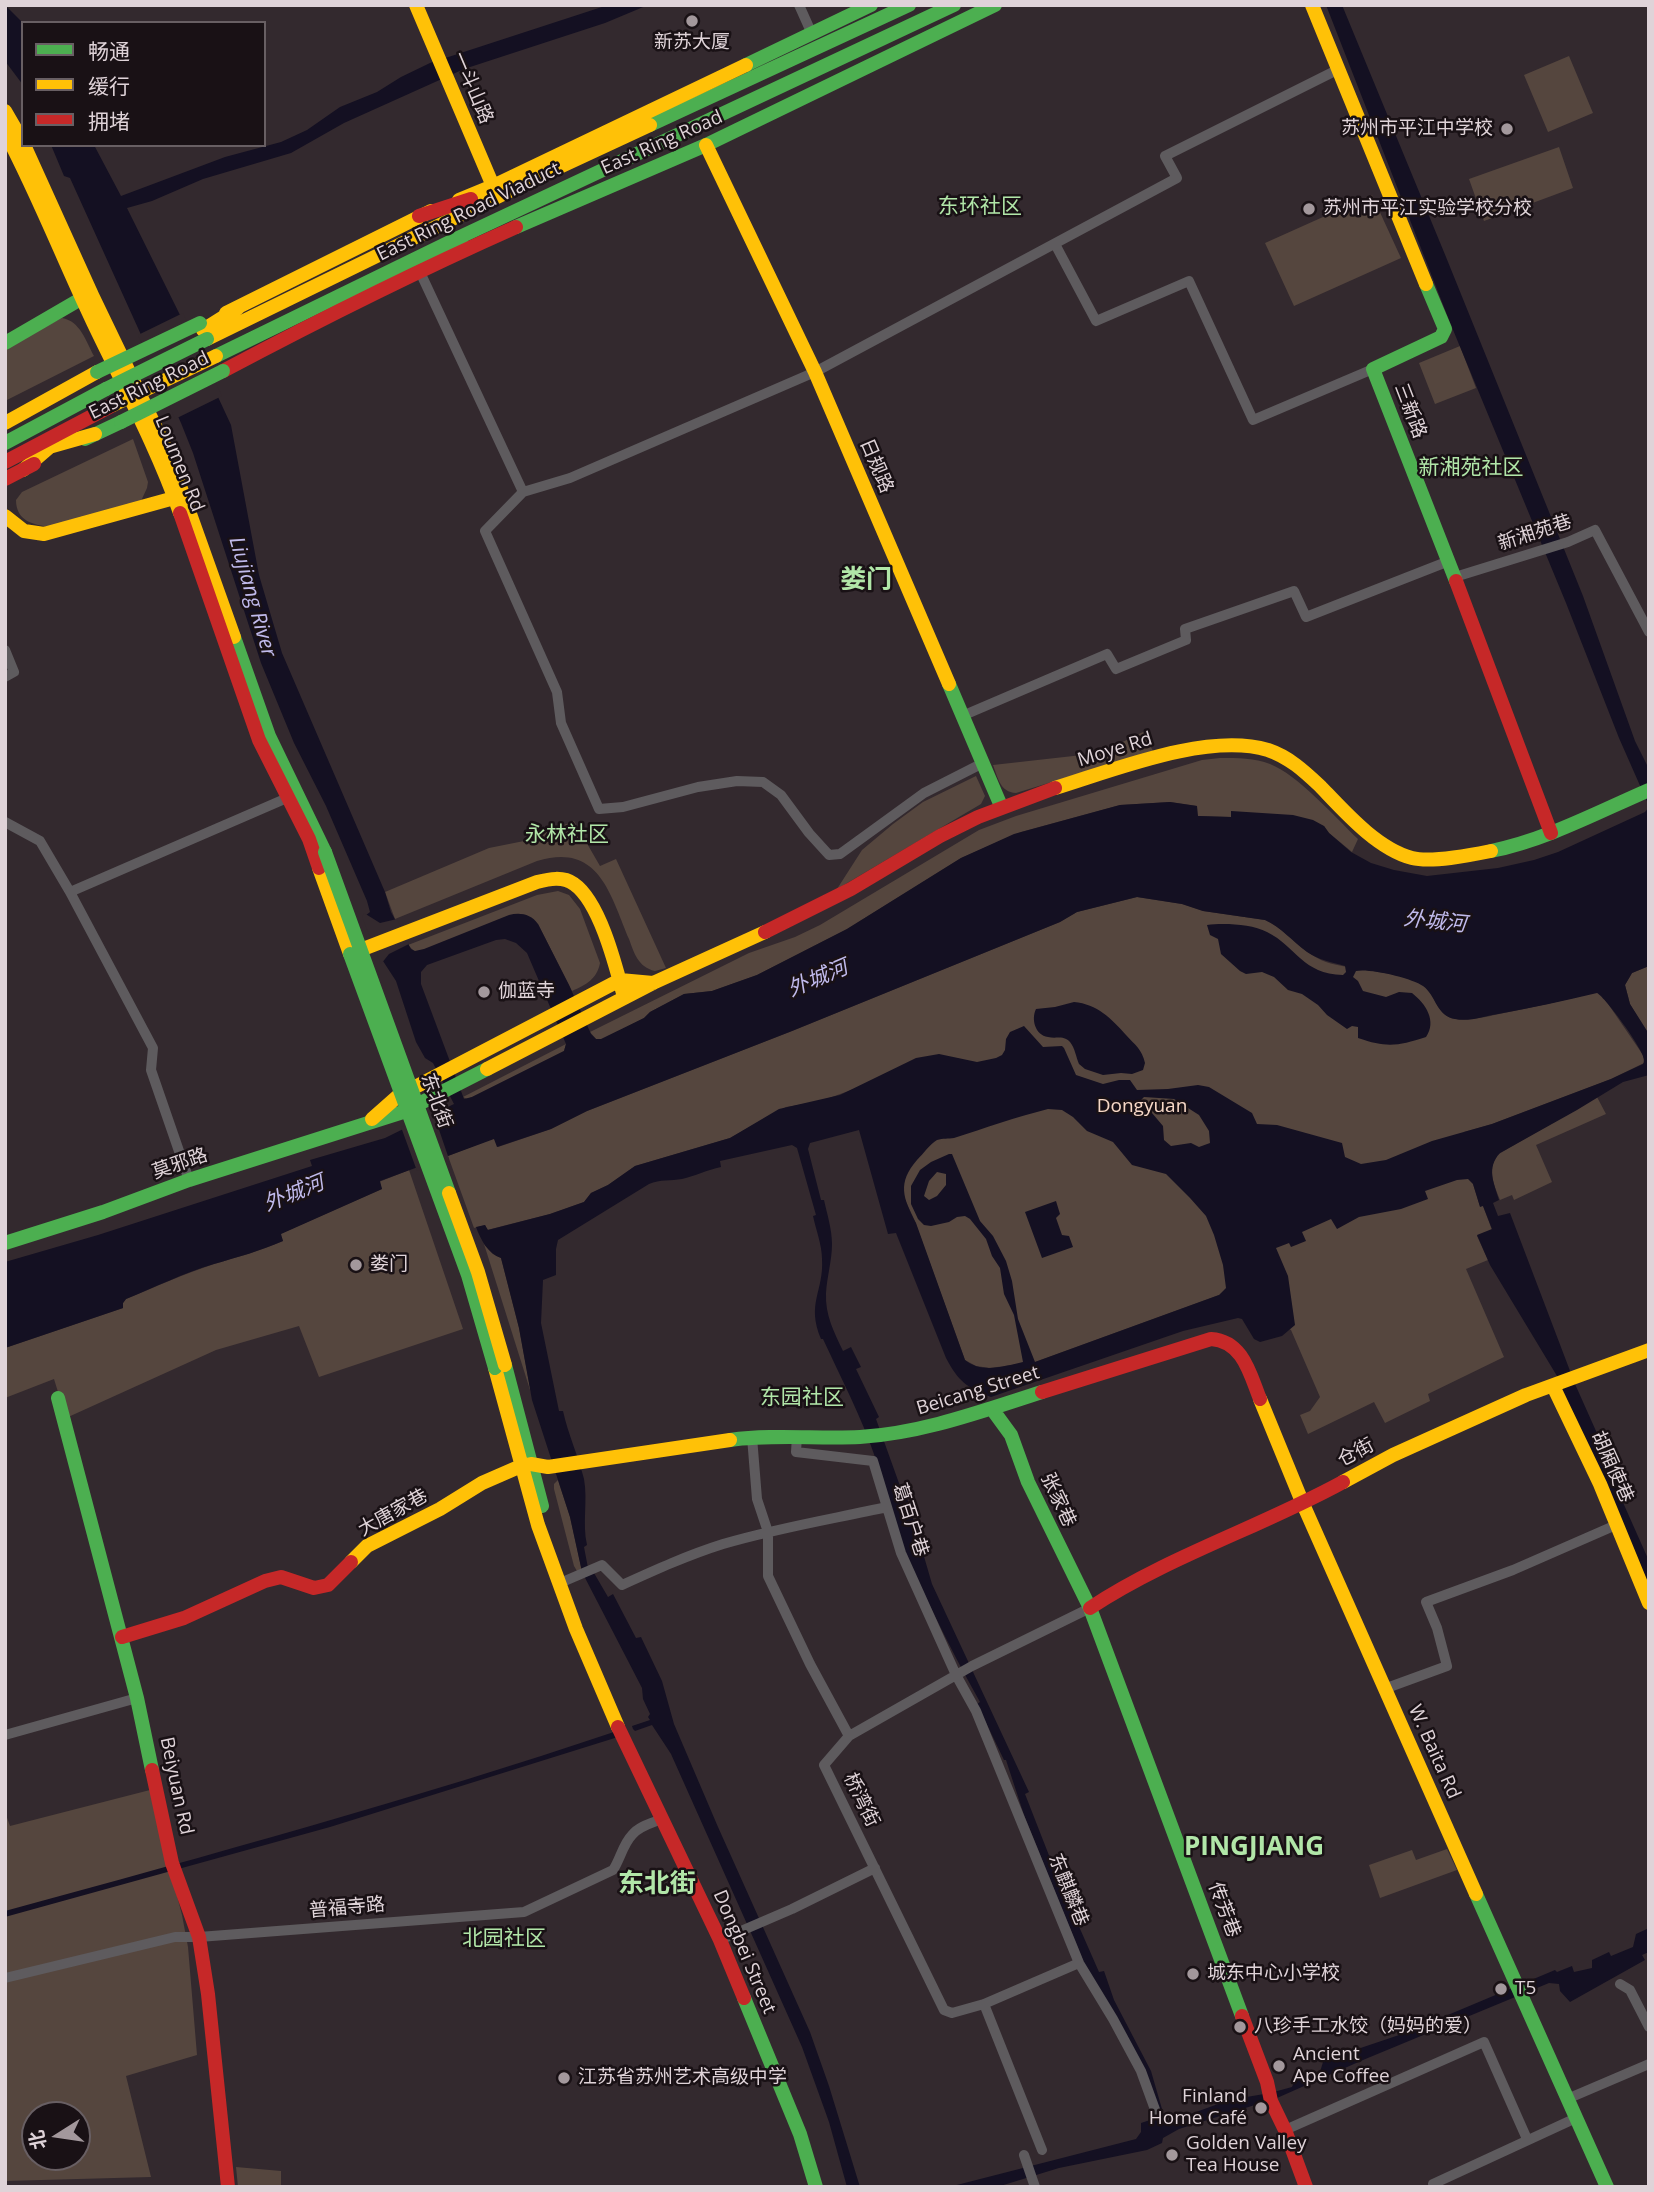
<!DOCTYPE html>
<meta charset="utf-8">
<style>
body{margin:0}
#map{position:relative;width:1654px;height:2192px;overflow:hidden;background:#33292e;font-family:"Open Sans","Noto Sans SC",sans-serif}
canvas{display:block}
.frame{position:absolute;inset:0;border:7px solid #dfd3d8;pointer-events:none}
.legend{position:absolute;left:21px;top:21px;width:245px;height:126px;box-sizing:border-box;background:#191115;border:2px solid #685f63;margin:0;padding:9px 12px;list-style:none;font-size:21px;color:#dfd3d8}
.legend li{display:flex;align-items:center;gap:14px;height:35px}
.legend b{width:35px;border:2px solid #685f63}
.north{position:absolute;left:21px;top:2101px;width:70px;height:70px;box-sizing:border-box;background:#191115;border:2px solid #685f63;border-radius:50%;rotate:258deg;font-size:19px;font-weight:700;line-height:28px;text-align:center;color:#dfd3d8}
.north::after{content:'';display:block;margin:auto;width:24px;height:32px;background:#a3989c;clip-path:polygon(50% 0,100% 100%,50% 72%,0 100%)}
</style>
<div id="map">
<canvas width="1654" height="2192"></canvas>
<div class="frame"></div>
<ul class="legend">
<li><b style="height:9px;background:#4caf50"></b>畅通</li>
<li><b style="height:9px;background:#ffc107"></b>缓行</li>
<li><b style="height:9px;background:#c62828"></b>拥堵</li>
</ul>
<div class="north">北</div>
</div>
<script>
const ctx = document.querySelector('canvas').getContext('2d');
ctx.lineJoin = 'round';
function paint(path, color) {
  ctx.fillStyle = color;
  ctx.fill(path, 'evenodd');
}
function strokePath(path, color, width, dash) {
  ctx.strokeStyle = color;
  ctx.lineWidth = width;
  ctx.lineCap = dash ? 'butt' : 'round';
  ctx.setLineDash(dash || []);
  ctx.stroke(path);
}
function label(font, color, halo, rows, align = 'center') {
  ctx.font = font + ' "Open Sans","Noto Sans SC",sans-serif';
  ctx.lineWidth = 5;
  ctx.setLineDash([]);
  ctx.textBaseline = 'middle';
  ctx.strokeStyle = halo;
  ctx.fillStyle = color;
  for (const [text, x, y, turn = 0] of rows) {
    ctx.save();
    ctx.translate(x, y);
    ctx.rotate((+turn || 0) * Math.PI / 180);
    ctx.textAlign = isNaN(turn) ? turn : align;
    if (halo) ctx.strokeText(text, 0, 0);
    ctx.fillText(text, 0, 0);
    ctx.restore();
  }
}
paint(new Path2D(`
 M1569,56L1593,113L1548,132L1524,75Z
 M1559,147L1573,188L1484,221L1469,179Z
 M1372,195L1401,258L1294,306L1265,243Z
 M62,318C80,321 86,341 94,356L5,401V347Z
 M1460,346L1476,388L1435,404L1419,363Z
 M133,439L148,482L147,488L141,501L51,527C33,525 16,521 16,500L22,492Z
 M1143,732L1153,751L1016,793C1000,792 998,778 993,765L1100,753Z
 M1220,758C1237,758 1255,758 1270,764C1298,775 1335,817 1358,839L1352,852L1329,833L1324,826L1231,812V817L1197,816V806L1170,802L1120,805L1021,832L961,858L847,929L757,975L712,991L684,994L650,1012L644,1018L604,1039H596L590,1032L749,953L795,937L820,925L979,830L1016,816L1202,760Z
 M976,776L985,796L981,804L837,889L862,850L893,824L923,802Z
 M574,821L600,866L616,859L666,968L655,971C638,967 634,953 629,939C610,894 599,842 537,861L395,919L385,892L489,848L524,841Z
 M558,891L569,895L580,909L600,963C597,979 586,985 572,991L538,924L418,951H414L408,945L537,895Z
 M1137,897L1182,904L1203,911L1265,920C1287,930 1302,953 1326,962C1349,970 1407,972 1424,986C1437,996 1437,1017 1456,1019C1471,1021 1489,1016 1504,1013C1535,1007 1566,1000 1597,992L1602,995L1643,1055L1644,1063L1611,1079L1492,1124L1464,1132L1473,1184L1480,1206H1483L1492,1230L1477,1236L1488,1260L1466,1269L1504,1357L1428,1394L1430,1401L1385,1423L1374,1402L1308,1434L1300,1415L1310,1411L1320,1397L1291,1330L1219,1295L1035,1362L990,1368L976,1366L965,1360L914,1219L854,1089L821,1101L786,1107L730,1138L635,1166L608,1185L591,1193L584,1202L550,1214L487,1230L485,1225L474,1228L448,1156L494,1138L498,1147L551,1129L587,1111L792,1031L1060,922L1077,912Z
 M1649,966V1034H1648L1630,1004L1625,985L1632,973Z
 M566,1044L564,1051L472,1097L467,1099L463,1097Z
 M1597,1097L1606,1114L1536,1145L1552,1182L1514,1200L1512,1195L1500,1200C1494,1184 1487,1171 1497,1155Z
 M409,1170L463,1329L319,1377L299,1326L216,1350L66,1418L54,1379L5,1398V1348L123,1308V1303L126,1299C155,1287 184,1274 214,1264C238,1257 260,1251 283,1241L280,1234L382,1189L379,1182Z
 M484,1244L493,1254L501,1258L519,1328L531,1393Z
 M558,1480L570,1517L582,1571H577L574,1566L554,1489V1484Z
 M150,1790L182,1915L188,1947L197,2055L126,2076L151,2177L5,2181V1812L10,1826ZM35,2115H77V2157H35Z
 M1447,1849L1457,1870L1380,1898L1369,1865L1412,1850L1416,1860Z
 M236,2167L281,2171V2187H238Z`), '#55463e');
paint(new Path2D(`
 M5,5L23,23V85L5,61Z
 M608,5H648L605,23L464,69L344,123L291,153L203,179L152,201L127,208L180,315L231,425L259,575L282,653L385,892L391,912L411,949L415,951L424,949L509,915C520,912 531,914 538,924L569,985L591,1034L596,1039H601L644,1018L650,1012L684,994L712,991L757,975L847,929L961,858L1014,834L1120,805L1170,802L1197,806L1198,816L1231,817V811L1293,815L1313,820L1324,826L1329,833L1351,852L1371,863L1394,870L1427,876L1498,868L1534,860L1558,852L1645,812L1649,807V966L1632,973L1625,985L1630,1004L1649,1034V1075L1623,1082L1577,1110L1500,1153C1486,1168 1494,1183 1499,1200L1493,1203L1498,1216L1510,1213L1575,1384L1621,1487L1617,1489L1649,1561V1589L1557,1376L1490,1265L1477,1235L1492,1229L1483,1206L1480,1207L1473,1184L1468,1179L1457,1180L1425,1191L1428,1199L1401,1209L1359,1217L1337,1229L1331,1219L1302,1232L1306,1241L1291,1247L1289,1243L1276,1248L1288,1276L1295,1325L1282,1336L1260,1342L1254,1339L1242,1319L1238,1318L1183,1331L991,1397C966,1387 959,1382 946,1358L896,1233L888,1234L859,1130L810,1143L808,1149L821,1200H824C827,1214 832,1229 832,1244C832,1260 827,1277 826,1293C825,1315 834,1332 843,1351L851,1347L861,1367L856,1369L879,1417L876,1419L900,1486H903L907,1498L932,1584L1029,1792L1025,1794L1059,1881L1099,1972L1104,1971L1114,2000L1151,2071L1166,2123L1229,2100L1270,2093L1292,2087L1295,2080L1320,2072L1323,2062L1328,2059L1405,2033L1555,1970L1557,1972L1572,1966L1574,1972L1592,1968V1960L1609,1952L1611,1956L1633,1947L1636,1934L1649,1928V1952L1642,1955L1645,1960L1570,2002L1560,1991L1559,1984L1549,1983L1363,2060L1277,2098L1179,2129L1163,2138L1162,2143L1147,2150L1059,2168L997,2187H949L1136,2139L1141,2132V2123L1159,2117L1089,1975L1024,1815L1006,1760H1004L977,1704L980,1702C947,1643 917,1582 892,1519C884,1499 882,1477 875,1457C861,1416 841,1378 823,1339H821C806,1303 824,1292 822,1259C822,1245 816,1230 813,1216L816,1215L797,1148L792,1145L720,1161L721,1167C707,1170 695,1176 682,1179C671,1181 660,1179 649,1184L558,1240L556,1249V1275L543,1280L541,1323L559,1411H563C568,1434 578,1455 584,1479C588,1501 582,1523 587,1545L584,1547L588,1568L594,1573L608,1597L613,1594L636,1638L641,1637L662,1681L674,1724L718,1827L810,2032L829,2086L860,2187H847L829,2122L802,2047L671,1754L652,1725L635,1731L633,1729L632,1726L650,1720L648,1717L650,1714L643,1699L642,1688L582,1572L570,1517L532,1400L519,1328L501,1258C488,1254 481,1240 476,1227L485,1225L488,1230L550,1214L584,1202L591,1193L608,1185L635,1166L730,1138L779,1109L840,1095L916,1058L939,1054L977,1062L996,1058L1002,1055L1005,1050L1006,1039L1010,1032L1024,1026L1043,1047L1062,1046L1064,1048L1076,1075L1103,1084L1119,1080H1130L1137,1090L1168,1089L1198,1085L1209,1087L1252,1113L1257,1124L1277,1125L1342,1143L1345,1157L1361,1164L1386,1160L1432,1141L1492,1124L1611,1079L1643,1064C1644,1062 1644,1061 1644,1059C1643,1049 1606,998 1597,993C1564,1001 1531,1008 1498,1014C1485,1016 1469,1022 1455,1019C1436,1016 1436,995 1423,986C1412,978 1369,968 1356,971L1353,977L1358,981L1363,991L1386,997L1399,992L1412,993C1426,1004 1437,1021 1426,1037C1398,1046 1387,1048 1358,1038V1027L1352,1026L1347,1029L1327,1015L1318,1005L1302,994L1288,990L1274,977L1262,972L1246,974L1240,971L1221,954L1218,939L1210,935L1207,925C1224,923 1251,924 1267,932C1297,947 1302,974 1343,975L1346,972L1345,966C1331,962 1319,960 1307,952C1293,942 1281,927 1265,920L1203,911L1182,904L1137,897L1077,912L1060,922L792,1031L587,1111L551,1129L497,1147L494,1139L380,1181L382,1189L281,1234L283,1241C260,1251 238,1257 214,1264C184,1273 155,1287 126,1299L123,1303V1308L5,1348V1262L98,1235L312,1166L310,1160L385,1138L454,1104L433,1063L425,1058L416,1042L396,981L383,961L365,916L370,912L367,901L326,806L294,743L261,663L193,453L181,423L70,178L64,176L51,145H94L121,196L225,157L281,142L307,130L340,107L377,92L401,77L430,63ZM505,939L516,943L527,953L566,1044L564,1051L472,1097L464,1099L421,984V972L427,965L496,940ZM1144,1097L1174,1099L1199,1115L1209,1131L1210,1143L1199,1147L1191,1143L1171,1146L1164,1140L1163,1126L1141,1100ZM1048,1109L1062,1110L1073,1117L1087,1131L1113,1142L1132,1165L1166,1174L1190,1198L1206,1216L1214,1235L1223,1265L1226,1288L1219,1295L1035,1362L1018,1319L1012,1281L1006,1261L993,1236L980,1221L952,1154H949L931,1162L920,1170L911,1186V1204L918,1219L924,1225L931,1226L949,1222L957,1217L965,1216L970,1219L986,1239L992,1256L1000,1268L1004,1294L1014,1315L1023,1362C1004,1366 982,1374 965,1360L916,1223C903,1198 897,1183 917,1160C924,1153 929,1145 937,1140C943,1138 948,1139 954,1138C985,1128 1016,1117 1048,1109ZM937,1172L946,1174V1185L937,1196L929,1200L924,1196L929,1181Z
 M1326,5H1342L1446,257L1583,596L1635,741L1649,769V806L1619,738L1566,603L1451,325Z
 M1074,1002C1097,1004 1112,1019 1126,1035C1135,1045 1142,1049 1145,1063L1143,1070L1132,1074L1121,1073L1103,1075L1085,1069L1079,1064C1076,1057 1075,1048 1070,1042C1063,1035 1056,1039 1048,1037C1035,1035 1031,1019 1036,1009L1055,1007Z
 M1056,1201L1060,1214L1056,1218L1062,1235L1069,1236L1073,1247L1042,1258L1025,1212Z
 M617,1731L618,1737L330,1827L5,1917V1911C210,1855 415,1799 617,1731Z`), '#141022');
paint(new Path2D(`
 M183,313L222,396L175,419L138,335Z
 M364,913L380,923L397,919L409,944L389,954L381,964L362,917Z
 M433,1112L449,1159L417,1171L401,1127Z`), '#33292e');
strokePath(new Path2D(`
 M799,5L812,34
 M1055,244L1096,321L1189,281L1253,420L1373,369
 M420,272L523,492L570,478L815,372L1177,178L1165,156L1339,69
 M523,492L485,531L557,692L561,723L599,809L623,807L698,787L737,781L763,782L781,795L809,833L829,855L840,854L924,793L983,763
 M1455,577L1568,542L1595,530L1649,632
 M5,650L14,672L5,677
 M962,716L1107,654L1116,669L1186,640L1185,629L1294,591L1306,617L1449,561
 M5,822L40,841L70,892L153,1048L151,1070L189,1180
 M70,892L294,795
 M797,1436L796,1452L873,1461L901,1553L956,1675L976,1711L1079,1963L1113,2019L1141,2071L1157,2115
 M752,1437L757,1499L768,1532V1576L810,1664L849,1736L824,1765L944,2010L952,2013L984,2004L1079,1963
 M560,1583L602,1565L622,1585C655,1570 688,1555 723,1544C777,1528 832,1519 887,1507
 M1384,1689L1447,1666L1437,1628L1426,1602L1513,1570L1616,1525
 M5,1735L137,1698
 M849,1736L972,1666L1090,1608
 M720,1940L792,1909L875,1868
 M5,1978L175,1937H199L524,1912L613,1870C620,1860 623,1844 632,1835C639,1826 652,1823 662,1819
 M1620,1984L1630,1990L1649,2027
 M984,2004L1042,2150
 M1567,2099L1649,2064
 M1285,2130L1484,2042L1527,2139
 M1024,2155L1035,2187
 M1435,2187L1433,2184L1576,2118`), '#5e5b5e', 10);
strokePath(new Path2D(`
 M746,65L871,5
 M650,125L909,5
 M516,227L706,145L995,5
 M435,260L469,248
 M1426,284L1445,329L1441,337L1373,369L1456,581
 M5,343L91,293
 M216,356L458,238L954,5
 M85,439L121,422
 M5,443L106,389
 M234,637L269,736L325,852
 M949,684L1001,806
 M1491,851C1546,840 1598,812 1649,790
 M5,1243L103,1212L189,1180L403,1112L487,1069
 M505,1365L542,1506
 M58,1398L137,1698L152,1770
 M992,1409L1011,1435L1028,1482L1090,1608L1242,2016
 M730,1440C773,1434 817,1439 860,1437C923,1433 982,1411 1042,1392
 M1476,1894L1607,2187
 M744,1998L800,2134L816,2187`), '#4caf50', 14);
strokePath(new Path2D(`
 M416,5L493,186
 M1312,5L1426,284
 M5,111L23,142
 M5,132C38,194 63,259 93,322C123,385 157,447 180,513
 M24,145L91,293L169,455L234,637
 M706,145L815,372L949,684
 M459,200L493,186L746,65
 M226,313L431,211
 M203,330L238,308
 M207,339L538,177L650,125
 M5,423L97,372
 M49,447L95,434
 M23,470L52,445
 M5,516L24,531L44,534L185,495
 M1055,788C1114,770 1207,732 1268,750C1289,757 1304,771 1320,786C1344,811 1377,849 1412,858C1432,863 1471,855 1491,851
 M319,868L350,954L537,882C549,879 563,876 574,884C600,902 616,967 624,997
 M487,1069L653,983L765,932
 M372,1119L398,1096L620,980L653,983
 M495,1368L538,1525L576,1629L618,1727
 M1553,1386L1600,1484L1649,1603
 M1260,1399L1303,1504L1476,1894
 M1343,1482L1393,1455L1526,1395L1649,1350
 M351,1562L367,1546L440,1509L482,1483L521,1466L531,1464L548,1467L730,1440`), '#ffc107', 14);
strokePath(new Path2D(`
 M419,216L471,199
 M223,371C319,320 417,271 516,227
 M5,462L113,405
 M5,479L34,464
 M180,513L259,740L309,839L319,868
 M1456,581L1551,833
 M765,932L851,889L940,836L978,817L1055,788
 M1042,1392L1211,1339C1243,1341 1250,1374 1260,1399
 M1090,1608C1167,1557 1261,1527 1343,1482
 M122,1637L184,1618L265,1581L281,1577L314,1588L328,1585L351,1562
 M618,1727L720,1940L744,1998
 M152,1770L172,1863L199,1937L208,1994L228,2187
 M1242,2016L1267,2082L1271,2101L1285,2130L1306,2187`), '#c62828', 14);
strokePath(new Path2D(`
 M97,372L200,323
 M106,389L207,339
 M121,422L223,371
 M325,852L449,1193
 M350,954L468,1275L495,1368`), '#4caf50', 14);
strokePath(new Path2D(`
 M113,405L216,356
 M449,1193L478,1272L505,1365`), '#ffc107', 14);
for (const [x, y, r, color] of [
 [692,21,7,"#a3989c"],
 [1507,129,7,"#a3989c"],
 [1309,209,7,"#a3989c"],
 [484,992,7,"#a3989c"],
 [356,1265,7,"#a3989c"],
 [1193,1974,7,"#a3989c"],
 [1501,1989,7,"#a3989c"],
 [1240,2027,7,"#a3989c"],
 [1279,2066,7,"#a3989c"],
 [564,2078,7,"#a3989c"],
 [1261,2108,7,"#a3989c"],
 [1172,2155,7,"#a3989c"]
]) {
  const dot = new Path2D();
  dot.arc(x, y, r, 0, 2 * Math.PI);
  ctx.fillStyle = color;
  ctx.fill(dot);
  strokePath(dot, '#191115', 2.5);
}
label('19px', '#dfd3d8', '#191115', [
 ["新苏大厦",692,43,"center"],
 ["苏州市平江中学校",1493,129,"right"],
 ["苏州市平江实验学校分校",1323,209],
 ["伽蓝寺",498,992],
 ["娄门",370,1265],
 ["城东中心小学校",1207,1974],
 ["T5",1515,1989],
 ["八珍手工水饺（妈妈的爱）",1254,2027],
 ["Ancient",1293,2055],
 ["Ape Coffee",1293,2077],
 ["江苏省苏州艺术高级中学",578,2078],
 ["Finland",1247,2097,"right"],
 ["Home Café",1247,2119,"right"],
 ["Golden Valley",1186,2144],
 ["Tea House",1186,2166]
], 'left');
label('19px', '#dfd3d8', '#191115', [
 ["一斗山路",472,88,67],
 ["East Ring Road",662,143,-24],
 ["East Ring Road Viaduct",469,212,-26],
 ["East Ring Road",149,386,-26],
 ["三新路",1410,411,69],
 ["Loumen Rd",179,464,68],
 ["日规路",876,466,67],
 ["新湘苑巷",1535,533,-18],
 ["Moye Rd",1115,750,-17],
 ["东北街",436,1101,70],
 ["莫邪路",180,1164,-19],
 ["Beicang Street",978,1391,-17],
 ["仓街",1356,1453,-28],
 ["胡厢使巷",1612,1467,66],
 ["张家巷",1058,1500,65],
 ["大唐家巷",393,1513,-29],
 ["葛百户巷",910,1520,72],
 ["W. Baita Rd",1434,1752,66],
 ["Beiyuan Rd",176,1786,78],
 ["桥湾街",861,1800,64],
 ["东麒麟巷",1068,1890,68],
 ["普福寺路",347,1908,-5],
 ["传芳巷",1224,1910,69],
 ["Dongbei Street",744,1952,67]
]);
label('19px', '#f7d8c7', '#191115', [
 ["Dongyuan",1142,1107]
]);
label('21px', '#b1e6a8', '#191115', [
 ["东环社区",980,207],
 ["新湘苑社区",1471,468],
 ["永林社区",567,835],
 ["东园社区",802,1398],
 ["北园社区",504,1939]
]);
label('italic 21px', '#c0baec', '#191115', [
 ["Liujiang River",252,597,74],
 ["外城河",1435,922,6],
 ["外城河",818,979,-23],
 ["外城河",294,1194,-22]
]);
label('bold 26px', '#b1e6a8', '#191115', [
 ["娄门",866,581],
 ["PINGJIANG",1254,1848],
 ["东北街",657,1885]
]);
</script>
